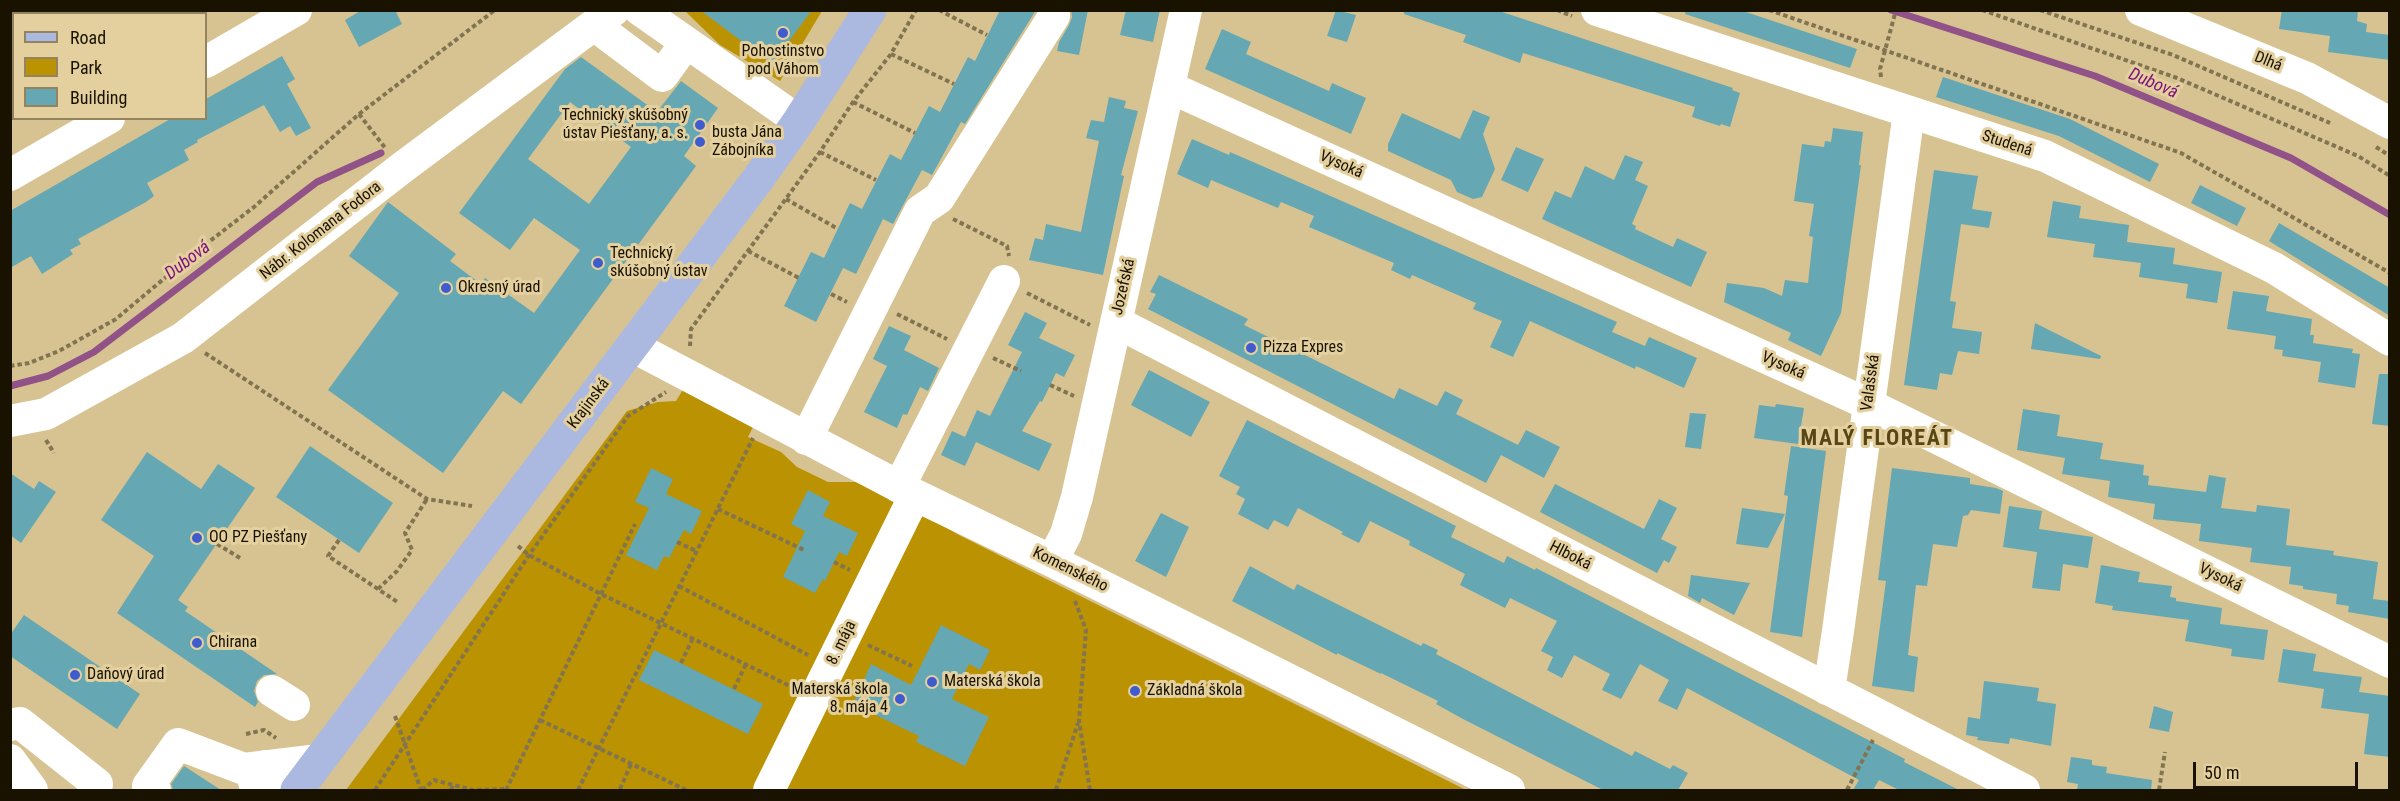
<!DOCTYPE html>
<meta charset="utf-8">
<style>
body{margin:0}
#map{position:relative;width:2400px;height:801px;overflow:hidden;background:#d7c391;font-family:"Roboto Condensed",sans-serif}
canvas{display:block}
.frame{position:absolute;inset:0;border:12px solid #191201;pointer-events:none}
.legend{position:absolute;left:12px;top:12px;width:195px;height:108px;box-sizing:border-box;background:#e4d09e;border:2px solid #93845f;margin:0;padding:8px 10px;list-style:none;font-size:18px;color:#191201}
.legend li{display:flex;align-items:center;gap:12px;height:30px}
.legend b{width:30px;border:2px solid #93845f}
.scale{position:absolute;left:2193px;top:762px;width:165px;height:27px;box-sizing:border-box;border:3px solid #191201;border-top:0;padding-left:8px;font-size:18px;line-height:21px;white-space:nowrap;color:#191201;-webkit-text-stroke:4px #e4d09e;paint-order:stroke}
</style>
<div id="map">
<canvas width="2400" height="801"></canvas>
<div class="frame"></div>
<ul class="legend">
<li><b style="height:8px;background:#abb9e0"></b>Road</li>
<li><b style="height:16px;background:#bb9202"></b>Park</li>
<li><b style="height:16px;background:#65a7b2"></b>Building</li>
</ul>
<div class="scale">50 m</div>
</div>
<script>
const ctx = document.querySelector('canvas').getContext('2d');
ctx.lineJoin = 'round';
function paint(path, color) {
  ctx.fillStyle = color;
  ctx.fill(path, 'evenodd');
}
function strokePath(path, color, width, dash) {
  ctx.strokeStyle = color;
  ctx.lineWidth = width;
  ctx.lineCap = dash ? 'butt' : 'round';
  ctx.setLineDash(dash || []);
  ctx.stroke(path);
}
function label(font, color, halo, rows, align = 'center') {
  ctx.font = font + ' "Roboto Condensed",sans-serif';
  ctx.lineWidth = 6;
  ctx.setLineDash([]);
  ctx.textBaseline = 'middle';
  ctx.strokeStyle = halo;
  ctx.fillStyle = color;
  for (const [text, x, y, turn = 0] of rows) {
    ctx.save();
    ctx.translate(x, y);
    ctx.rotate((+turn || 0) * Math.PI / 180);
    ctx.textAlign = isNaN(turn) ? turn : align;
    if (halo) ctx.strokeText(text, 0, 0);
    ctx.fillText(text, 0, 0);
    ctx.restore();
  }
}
paint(new Path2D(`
 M685,11H822L780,81L720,45Z
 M684,388L755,423L748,437L781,452L797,467L828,482H871L957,534L1466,790H346L627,411L658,402L676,401Z`), '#bb9202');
strokePath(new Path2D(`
 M1891,10L2095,76L2291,158L2390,215
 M10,386L48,376L94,352L317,182L381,153`), '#915287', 7);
paint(new Path2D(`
 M362,10H395L402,24L359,47L345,20Z
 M700,10H812L772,64Z
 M1000,10H1036L965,124L961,122L932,175L922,170L893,224L883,219L856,274L843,268L816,322L784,306L811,252L824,258L850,203L862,209L890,154L901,160L929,106L940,112L968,57L975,61Z
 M1071,10H1088L1079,55L1057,51L1059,42L1069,25L1072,17Z
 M1126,10H1160L1153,42L1120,35Z
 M1336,10L1356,15L1347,42L1327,36Z
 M1404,10H1496L1733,88L1732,90L1740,93L1730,127L1721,124L1720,126L1692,117L1695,107L1523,53L1520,63L1463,42L1466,35L1404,14Z
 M1686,10H1740L1857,49L1850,68L1685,14Z
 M2282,10H2358L2357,21L2367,24L2366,32L2390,35V60L2328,52L2330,36L2279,29Z
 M1222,29L1251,42L1246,54L1329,91L1332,83L1366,98L1351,134L1205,69Z
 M282,56L295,79L287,84L311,128L296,136L290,126L280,132L264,105L197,140L198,142L184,150L189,160L147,183L154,196L146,202L78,239L81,244L70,250L73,254L42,274L31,256L10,268V211L172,118H206V99Z
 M581,57L657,112L681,81L718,108L684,156L696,166L521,404L503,391L443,473L328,390L399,293L349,256L388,202L456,254L450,261L481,284L485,278L534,313L580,250L534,218L510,250L459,213L565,69ZM570,102L631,147L589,204L528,159Z
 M1943,77L2070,119L2159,164L2150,182L2059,136L1936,97Z
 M1109,97L1126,101L1124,108L1138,111L1121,175L1124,176L1103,275L1029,260L1035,238L1043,240L1046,224L1081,232L1099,141L1086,138L1091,120L1104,122Z
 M1473,110L1490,117L1483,134L1495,169L1482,197L1473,199L1457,192L1451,180L1388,151V144L1402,113L1460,139Z
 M1833,128L1863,132L1859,165H1861L1841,313L1821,356L1788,340L1791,333L1724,302L1727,283L1764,288L1782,296L1785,280L1808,283L1813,237L1809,236L1814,204L1794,201L1802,144L1824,147L1825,141L1831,142Z
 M1192,139L1229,155L1230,152L1260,165L1617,322L1612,332L1645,346L1649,337L1697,358L1684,388L1636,366L1635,369L1530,321L1513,357L1490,347L1502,321L1473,309L1476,303L1412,275L1410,279L1391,270L1394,263L1309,227L1314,216L1281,202L1278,208L1211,180L1208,188L1177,174Z
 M1516,147L1544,159L1528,192L1501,180Z
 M1625,155L1643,162L1635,180L1648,186L1632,224L1636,226L1635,229L1673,247L1677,238L1707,252L1691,287L1542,219L1555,191L1571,198L1585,166L1614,180Z
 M1934,170L1978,176L1972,209L1992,212L1989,228L1961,224L1950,301L1956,302L1952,328L1982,332L1979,354L1958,351L1952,375L1940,373L1937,390L1904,385Z
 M2200,185L2246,208L2237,226L2191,203Z
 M2053,201L2081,206L2079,218L2129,225L2127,242L2175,248L2173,264L2222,272L2217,303L2186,298L2188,284L2139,277L2141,263L2093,257L2095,244L2047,237Z
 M2279,223L2390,288V316L2269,241Z
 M1159,275L1248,319L1244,325L1394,399L1399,388L1437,406L1445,391L1463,400L1456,414L1518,445L1526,430L1560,447L1544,478L1501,455L1486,483L1148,309L1156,294L1150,292Z
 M2233,291L2269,296L2266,311L2312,319L2310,335H2314L2313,343L2353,349L2352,353L2360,354L2355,388L2318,382L2321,362L2282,356L2283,350L2274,349L2276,336L2227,329Z
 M1025,312L1047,323L1039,338L1075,355L1064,377L1056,373L1042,402L1040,401L1022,431L1052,444L1039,471L965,437L977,410L990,416L1022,352L1008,345Z
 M2035,323L2101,356L2100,359L2031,349Z
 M889,326L911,336L904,350L939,368L928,391L920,387L907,415L903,414L897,428L864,412L887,366L873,359Z
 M1149,370L1210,402L1191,437L1131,405Z
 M2379,374H2390V426L2372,424Z
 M1776,404L1804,408L1798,444L1754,438L1759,405L1775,407Z
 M2023,409L2060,415L2057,436L2103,443L2100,459L2144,465L2143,475L2149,476L2148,485L2206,492L2209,475L2226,478L2221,508L2256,512L2257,505L2290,509L2286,545L2334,551L2333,555L2378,562L2373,599L2390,601V619L2348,612L2349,606L2336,604L2337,594L2303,589V586L2289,584L2291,567L2250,562L2252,548L2199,541L2201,524L2153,519L2155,504L2108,497L2110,481L2062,474L2065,458L2017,450Z
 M1690,413L1706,414L1701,449L1685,447Z
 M1247,420L1456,526L1451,537L1504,563L1507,556L1535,570L1536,568L1905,759L1904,762L1959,790H1899L1879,780L1873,790H1853L1859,780L1687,688L1677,710L1658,701L1669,680L1640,664L1621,699L1602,690L1610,674L1574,655L1562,678L1547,670L1553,657L1541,651L1557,621L1510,598L1505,608L1460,585L1465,574L1409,545L1410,541L1370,521L1359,543L1341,534L1343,532L1298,508L1288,527L1274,520L1268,530L1238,514L1245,499L1236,494L1240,487L1219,476Z
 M952,431L976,442L965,466L941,455Z
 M310,446L393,503L359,553L276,497Z
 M1791,446L1826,451L1802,637L1770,632L1788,496L1784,495Z
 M147,452L201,489L218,464L255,488L178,600L188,607L185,611L277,674L264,675L257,681L254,691L258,702L255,707L117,613L154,556L101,520Z
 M651,468L673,479L666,494L702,511L691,534L684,530L669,558L664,556L657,570L626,555L649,508L635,502Z
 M1892,468L1970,478V484L1996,488L2003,491L2000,514L1971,510L1968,515L1963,516L1957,547L1933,544L1927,586L1916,585L1908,655L1918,657L1914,692L1872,686L1886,581L1878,580Z
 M10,473L34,489L39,481L56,492L21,543L10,535Z
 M1555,484L1644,529L1659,499L1677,508L1661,539L1677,547L1669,563L1664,560L1657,573L1540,512Z
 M808,490L830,502L823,516L858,533L847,556L839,552L825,581L823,579L815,593L783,577L805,531L791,524Z
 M2009,506L2042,511L2039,529L2093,537L2088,568L2063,564L2060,591L2032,588L2037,552L2003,547Z
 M1742,508L1785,514L1768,548L1736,544Z
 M1161,513L1189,527L1166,577L1135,561Z
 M2101,565L2140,572L2138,582L2172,586L2170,597L2176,598V601L2222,608L2220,624L2268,630L2264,660L2231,656L2232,649L2185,641L2189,620L2112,610L2113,606L2095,603Z
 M1250,566L1294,590L1297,584L1421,646L1423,643L1438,650L1436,654L1632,756L1635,751L1670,769L1673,765L1688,773L1678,790H1603L1463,719L1436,704L1438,701L1381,673V674L1337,653V655L1232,601Z
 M1691,575L1750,583L1734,615L1702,598L1700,603L1688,596Z
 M24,615L140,694L117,729L10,656V635Z
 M941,625L990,650L980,670L969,664L952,699L989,717L965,766L916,742L919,736L853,704L871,664L911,685Z
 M2283,649L2316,654L2313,671L2362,677L2359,692L2390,696V757L2364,754L2369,714L2321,708L2324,689L2278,682Z
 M654,650L763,704L748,734L639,680Z
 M1984,681L2039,688L2037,701L2056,704L2051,746L2010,738L2009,744L1977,740L1978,737L1966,735L1968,717L1980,719Z
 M2154,706L2173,712L2169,732L2149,728Z
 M2071,757L2092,760V765L2107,767L2106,773L2152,780L2151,790H2077L2078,784L2067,782Z
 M184,766L221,790H173L171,784Z`), '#65a7b2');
strokePath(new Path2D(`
 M939,10L987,35
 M1557,10L1572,16
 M1769,10L2181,153L2390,273
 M1982,10L2177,78L2358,156L2390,176
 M2040,10L2173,55L2330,123
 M891,54L954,84
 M1881,77L1880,69L1896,10
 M853,102L915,133
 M359,114L386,149
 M2376,147L2390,156
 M820,152L876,180
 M786,199L838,229
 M953,219L1007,246L1009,256
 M748,251L799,278
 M1027,293L1090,325
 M831,294L847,302
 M897,314L947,339
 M690,346L691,329L820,152L853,102L891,54L916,10
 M205,353L427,499L472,506
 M993,358L1021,371
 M10,366L29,363L59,351L116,319L197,251L254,207L359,114L495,10
 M1050,385L1074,396
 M46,440L54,453
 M718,509L804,550
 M339,540L328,556L399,603
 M677,542L696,551
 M217,544L240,558
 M518,546L529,555L601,594L792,687
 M834,562L850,570
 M679,586L808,655
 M378,589L397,571L412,550L405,533L427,499
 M1075,601L1086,630L1079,721L1090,790
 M868,645L912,666
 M681,663L693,638
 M734,689L746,664
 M395,716L421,790
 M540,720L686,790
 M246,734L264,730L276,738
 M620,789L631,764
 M375,790L529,555L628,416L666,392
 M422,790L434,780L473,790L506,789
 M451,790L453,785
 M506,790L635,524
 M578,790L753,438
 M1056,790L1078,723
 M1847,790L1873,740
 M2159,790L2165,752`), '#827451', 4, [4.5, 3]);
strokePath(new Path2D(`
 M640,10L799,121
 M1597,10L2045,156L2274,268L2390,340
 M2141,10L2307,78L2390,123
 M594,25L662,76L686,43
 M206,62L296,10
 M1169,87L1868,404L2390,662
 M10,175L109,118
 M1116,322L2024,790
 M632,346L915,495L1052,561L1509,790
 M10,421L46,414L183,338L403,167L614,10
 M806,439L920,211L939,198L1054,16
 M899,487L1004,281
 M1052,561L1066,534L1077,497L1186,10
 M1827,689L1831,677L1838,631L1909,112
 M272,691L294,705
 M10,725L20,723L97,784
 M10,760L32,790
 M254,782L265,766L277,790
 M155,790L148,786L178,744L244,769L319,760
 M769,790L915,495`), '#fff', 32);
strokePath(new Path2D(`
 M297,790L758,179L799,121L870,10`), '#abb9e0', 33);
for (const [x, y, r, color] of [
 [783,33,6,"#3f5cce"],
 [700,125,6,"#3f5cce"],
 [700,142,6,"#3f5cce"],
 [598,263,6,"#3f5cce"],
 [446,288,6,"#3f5cce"],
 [1251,348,6,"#3f5cce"],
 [197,538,6,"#3f5cce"],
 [197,643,6,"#3f5cce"],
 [75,675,6,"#3f5cce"],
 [932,682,6,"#3f5cce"],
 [1135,691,6,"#3f5cce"],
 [900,699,6,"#3f5cce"]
]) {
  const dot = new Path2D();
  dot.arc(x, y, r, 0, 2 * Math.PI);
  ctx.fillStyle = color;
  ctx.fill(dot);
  strokePath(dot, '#e4d09e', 2);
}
label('16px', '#191201', '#e4d09e', [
 ["Pohostinstvo",783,52,"center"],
 ["pod Váhom",783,70,"center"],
 ["Technický skúšobný",688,116,"right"],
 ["ústav Piešťany, a. s.",688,134,"right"],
 ["busta Jána",712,133],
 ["Zábojníka",712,151],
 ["Technický",610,254],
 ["skúšobný ústav",610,272],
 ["Okresný úrad",458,288],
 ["Pizza Expres",1263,348],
 ["OO PZ Piešťany",209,538],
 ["Chirana",209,643],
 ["Daňový úrad",87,675],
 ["Materská škola",944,682],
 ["Materská škola",888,690,"right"],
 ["8. mája 4",888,708,"right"],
 ["Základná škola",1147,691]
], 'left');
label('16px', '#191201', '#e4d09e', [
 ["Dlhá",2268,62,22],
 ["Studená",2007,144,18],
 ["Vysoká",1341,165,24],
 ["Nábr. Kolomana Fodora",321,231,-38],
 ["Jozefská",1124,287,-77],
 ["Vysoká",1783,366,24],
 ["Valašská",1871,383,-82],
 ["Krajinská",589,404,-53],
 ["Hlboká",1570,556,27],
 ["Komenského",1070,570,26],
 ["Vysoká",2220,578,26],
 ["8. mája",842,643,-64]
]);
label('italic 18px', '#7e117d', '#e4d09e', [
 ["Dubová",2153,84,23],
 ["Dubová",188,261,-37]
]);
ctx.letterSpacing = '1.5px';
label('bold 22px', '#584616', '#e4d09e', [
 ["MALÝ FLOREÁT",1877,439]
]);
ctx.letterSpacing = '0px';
</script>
